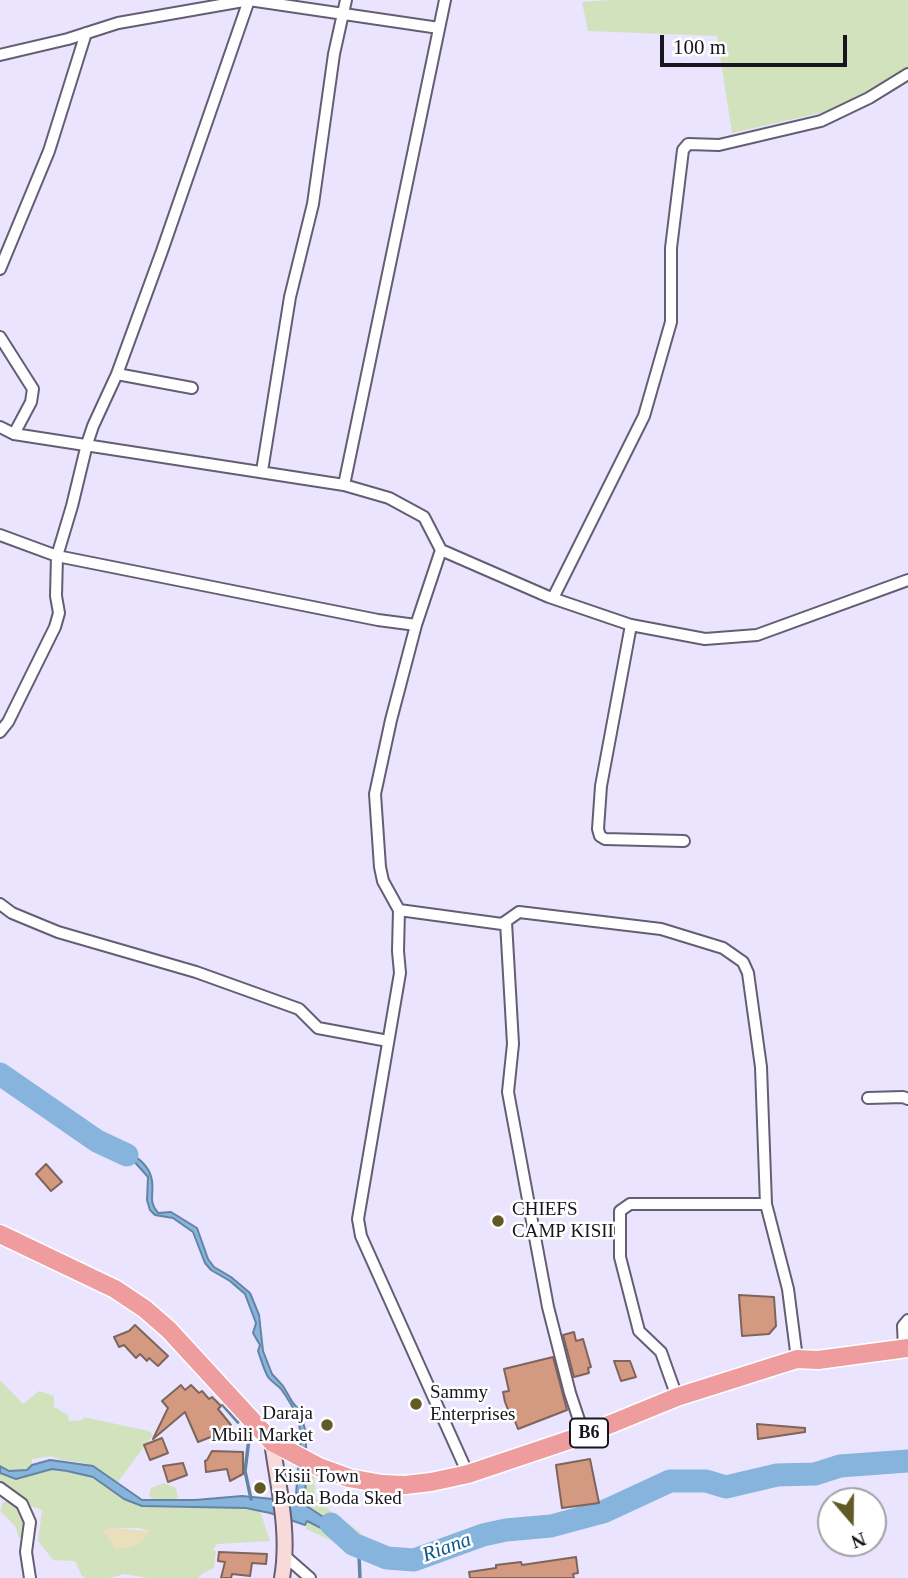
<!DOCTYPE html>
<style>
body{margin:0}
#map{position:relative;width:908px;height:1578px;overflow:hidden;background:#ebe4fe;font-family:"Times New Roman",serif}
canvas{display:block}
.north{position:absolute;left:817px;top:1487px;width:70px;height:70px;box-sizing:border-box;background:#fff;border:2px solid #a2a1a5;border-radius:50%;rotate:160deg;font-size:19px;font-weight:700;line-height:28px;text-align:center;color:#17151d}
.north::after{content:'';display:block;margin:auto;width:24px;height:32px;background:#615a26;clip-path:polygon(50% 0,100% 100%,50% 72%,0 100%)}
.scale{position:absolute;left:660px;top:35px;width:187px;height:32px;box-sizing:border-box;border:4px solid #17151d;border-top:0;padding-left:9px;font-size:21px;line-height:24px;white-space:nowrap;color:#17151d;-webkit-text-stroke:5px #fff;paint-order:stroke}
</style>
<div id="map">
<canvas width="908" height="1578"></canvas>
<div class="north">N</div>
<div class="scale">100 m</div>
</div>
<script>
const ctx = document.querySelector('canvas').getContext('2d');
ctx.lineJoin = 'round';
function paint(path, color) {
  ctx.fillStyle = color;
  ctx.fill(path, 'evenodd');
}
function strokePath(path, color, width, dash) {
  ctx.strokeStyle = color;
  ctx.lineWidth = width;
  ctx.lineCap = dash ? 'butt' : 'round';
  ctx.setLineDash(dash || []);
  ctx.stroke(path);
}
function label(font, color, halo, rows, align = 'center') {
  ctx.font = font + ' "Times New Roman",serif';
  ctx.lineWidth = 5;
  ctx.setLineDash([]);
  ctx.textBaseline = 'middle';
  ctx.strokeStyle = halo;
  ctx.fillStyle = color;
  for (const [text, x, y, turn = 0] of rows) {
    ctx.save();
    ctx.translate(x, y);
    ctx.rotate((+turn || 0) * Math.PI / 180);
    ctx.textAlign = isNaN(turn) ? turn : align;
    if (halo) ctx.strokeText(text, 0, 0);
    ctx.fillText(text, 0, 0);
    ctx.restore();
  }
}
paint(new Path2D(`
 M609,0H908V68L837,109L732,133L717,36L588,31L582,2Z
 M0,1380L23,1404L39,1391L54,1396V1407L68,1415L69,1421L83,1420V1417L149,1431L153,1435L117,1483L93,1466L84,1463L62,1460L51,1456L32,1459V1465L27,1470L9,1471L0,1466Z
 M52,1469L94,1477L124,1499L182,1508L215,1506L260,1511L270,1541L217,1544L213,1550L216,1551L214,1568L203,1573L198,1578H148L124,1574L110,1578H86L82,1576L75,1561L53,1560L38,1541L42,1510L31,1506L0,1484V1473L16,1479ZM114,1528H140L149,1531L116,1549L103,1530Z
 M306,1470L314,1474L315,1496L319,1502L361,1533L357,1539L305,1505Z
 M164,1483L176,1488L178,1497L172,1504H158L149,1495L151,1488Z
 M17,1500L23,1503L26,1533L19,1538L15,1526L0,1511L3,1502Z
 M306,1521L337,1536L358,1550L356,1555L345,1553L337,1543L306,1529Z`), '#d1e2bd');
paint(new Path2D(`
 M114,1528L149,1531C142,1546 131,1548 116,1549L103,1530Z`), '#e9dfba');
const water = new Path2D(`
 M101,1143C120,1147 149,1158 152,1181C154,1194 148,1202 158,1213L171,1212L197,1228L208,1259L214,1267L231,1277L250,1293L259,1315L263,1351L272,1374L283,1386L293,1403L300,1411L306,1433V1448L300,1447C303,1424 294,1407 281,1389C277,1385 272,1382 268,1377C264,1370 261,1359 258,1351L260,1345L253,1333L256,1323L245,1294L230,1281L211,1270L205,1263L193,1232L173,1218L155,1215L150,1210L147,1200L148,1177L132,1159L118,1154Z
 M50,1460L93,1466L142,1500H195L242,1496L293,1501L296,1495L298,1467L306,1470L305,1505L357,1539L351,1546L337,1536L307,1521L305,1525L270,1513L246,1508L142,1506L124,1499L93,1477L67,1471L52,1469L16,1479L0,1473V1466L9,1471L27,1470L32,1465Z`);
paint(water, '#86b4dd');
strokePath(water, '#6584a3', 2);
strokePath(new Path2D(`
 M223,1405L238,1422
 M244,1430L249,1439L245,1471L251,1499
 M360,1578L359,1555L361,1547`), '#6584a3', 3.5);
strokePath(new Path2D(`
 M0,1074L97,1141L127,1155
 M331,1524L353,1544L387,1558L414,1560L483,1535L506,1530L551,1526L603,1512L670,1481H706L726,1487L777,1475L815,1474L840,1466L908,1461`), '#86b4dd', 23);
const building = new Path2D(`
 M46,1164L62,1182L51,1191L36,1174Z
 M739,1295L774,1297L776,1326L769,1334L742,1336Z
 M135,1325L168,1356L158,1366L149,1358L147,1361L140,1354L136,1358L124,1345L119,1347L114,1337L129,1331Z
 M574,1332L576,1341L583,1339L591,1367L588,1368L589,1373L574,1377L563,1335Z
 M553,1357L567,1410L518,1429L511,1411L509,1412L505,1402L503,1392L509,1391L504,1369Z
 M614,1361H630L636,1377L621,1381Z
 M181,1385L185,1390L191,1385L199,1393L202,1391L209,1399L212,1397L221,1406L218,1409L231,1425L221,1433L198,1442L185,1412L153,1439L168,1408L162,1401Z
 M757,1424L805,1428V1432L758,1439Z
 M162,1438L168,1453L150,1460L144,1445Z
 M212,1451L243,1452V1474L230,1481L227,1469L206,1472L205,1461L207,1460Z
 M590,1459L599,1503L562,1508L556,1465Z
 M183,1463L187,1475L168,1482L163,1466Z
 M219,1552L267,1554L266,1564L252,1563L250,1576L232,1574L231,1578H221L225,1562L218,1561Z
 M576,1557L578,1573L573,1574L574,1578H470L469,1572L496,1568V1565L521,1562L522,1565Z`);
paint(building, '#d39a81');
strokePath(building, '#7e655b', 2);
const minor = new Path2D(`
 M0,55L68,39L118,23L249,0
 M0,269L49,151L86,33
 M0,337L33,389L31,402L14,434
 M117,374L192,388
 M0,427L14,434L344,485L389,498L424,517L441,550L549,597L631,625L705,639L757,635L908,580
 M262,471L290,297L313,204L334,54L346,0
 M344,485L445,0
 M0,535L57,556L378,620L416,625
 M441,550L416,625L391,720L375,794L380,867L383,881L399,910L398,951L400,973L358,1219L361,1236L468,1474
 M553,598L644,416L671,322V248L683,150L688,144L719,145L821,121L869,98L908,74
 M631,625L601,786L598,829L600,836L605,839L684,841
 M0,732L8,722L55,627L59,613L56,596L57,556L72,506L87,444L93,426L117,374L162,251L249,0L439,28
 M0,904L12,913L58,932L196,972L299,1009L318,1028L388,1041
 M399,910L502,924L519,912L661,929L723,948L743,962L748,973L761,1067L766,1204L788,1289L797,1359
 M506,922L513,1044L508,1092L548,1307L570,1393L584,1435
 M868,1098L903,1097L908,1099
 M904,1349L903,1326L908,1320
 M677,1397L661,1352L639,1331L620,1257V1211L630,1204H766
 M0,1488L22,1504L30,1522L26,1552L30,1578
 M286,1557L310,1578`);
const secondary = new Path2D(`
 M272,1442C278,1486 290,1533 282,1578`);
const trunk = new Path2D(`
 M0,1234L115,1289L145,1309L169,1330L272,1442L319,1467L349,1478L382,1484L405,1485L431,1482L468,1474L584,1435L677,1397L797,1359L818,1360L908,1348`);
strokePath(minor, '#645e74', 14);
strokePath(secondary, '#645e74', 18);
strokePath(trunk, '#fff', 21);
strokePath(minor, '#fff', 10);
strokePath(secondary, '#f9dadb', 14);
strokePath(trunk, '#ee9c9e', 18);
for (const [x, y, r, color] of [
 [498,1221,7,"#615a26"],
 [416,1404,7,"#615a26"],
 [327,1425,7,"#615a26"],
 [260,1488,7,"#615a26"]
]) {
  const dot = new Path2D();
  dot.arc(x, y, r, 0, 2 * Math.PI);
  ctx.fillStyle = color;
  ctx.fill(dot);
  strokePath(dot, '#fff', 2.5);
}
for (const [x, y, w] of [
 [589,1433,38]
]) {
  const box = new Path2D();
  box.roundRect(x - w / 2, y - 14.5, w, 29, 5);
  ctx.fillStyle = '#fff';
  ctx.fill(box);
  strokePath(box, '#17151d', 2);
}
label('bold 18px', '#17151d', null, [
 ["B6",589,1433]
]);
label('19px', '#17151d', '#fff', [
 ["CHIEFS",512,1210],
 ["CAMP KISII",512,1232],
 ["Sammy",430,1393],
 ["Enterprises",430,1415],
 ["Daraja",313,1414,"right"],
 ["Mbili Market",313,1436,"right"],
 ["Kisii Town",274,1477],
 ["Boda Boda Sked",274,1499]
], 'left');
label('italic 21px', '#0d578a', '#fff', [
 ["Riana",447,1548,-20]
]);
</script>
